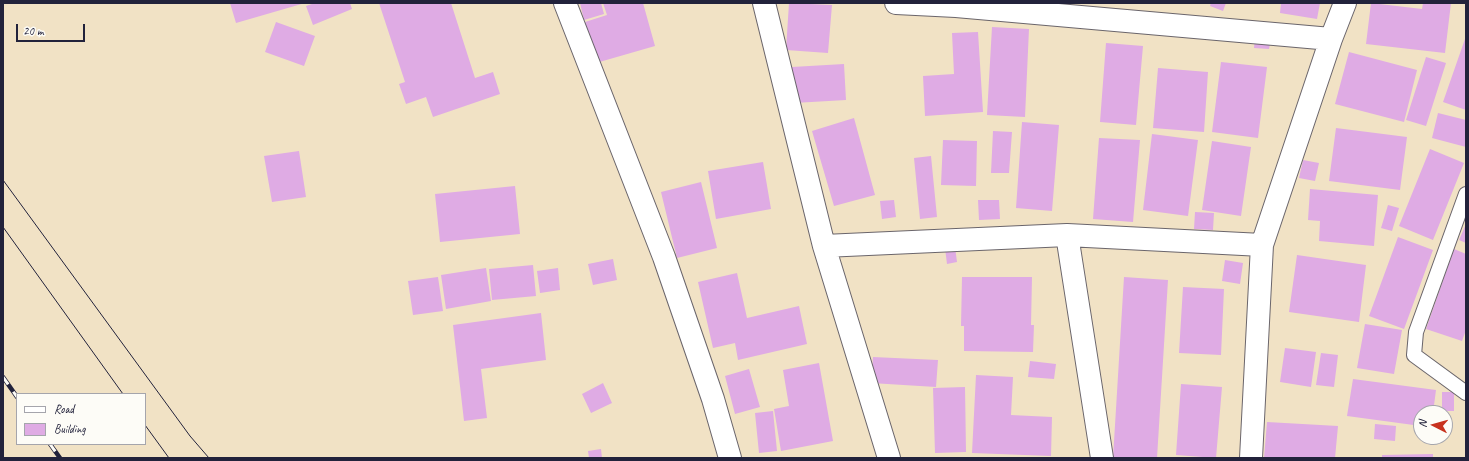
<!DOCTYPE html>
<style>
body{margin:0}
#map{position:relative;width:1469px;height:461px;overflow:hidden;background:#f1e2c5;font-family:Caveat,sans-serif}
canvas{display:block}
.frame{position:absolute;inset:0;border:4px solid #22223b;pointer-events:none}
.legend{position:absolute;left:16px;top:393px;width:130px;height:52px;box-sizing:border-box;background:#fdfcf7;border:1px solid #a5a5ac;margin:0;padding:5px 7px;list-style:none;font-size:12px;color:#22223b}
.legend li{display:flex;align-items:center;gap:8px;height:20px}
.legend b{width:20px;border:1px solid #a5a5ac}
.north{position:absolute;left:1413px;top:405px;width:40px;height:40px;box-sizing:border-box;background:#fdfcf7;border:1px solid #a5a5ac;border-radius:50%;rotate:276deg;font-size:11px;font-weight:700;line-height:16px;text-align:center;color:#22223b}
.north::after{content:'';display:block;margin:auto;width:14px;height:18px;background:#c8321e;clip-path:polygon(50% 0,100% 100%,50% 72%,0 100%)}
.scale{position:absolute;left:16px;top:24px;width:69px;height:18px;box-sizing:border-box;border:2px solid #22223b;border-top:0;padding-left:5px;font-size:12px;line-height:14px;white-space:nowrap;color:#22223b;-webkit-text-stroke:3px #fdfcf7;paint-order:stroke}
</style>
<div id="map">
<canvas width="1469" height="461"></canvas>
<div class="frame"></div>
<ul class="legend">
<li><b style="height:5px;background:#fff"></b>Road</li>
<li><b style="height:11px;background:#dfabe4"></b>Building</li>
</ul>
<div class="north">N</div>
<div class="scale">20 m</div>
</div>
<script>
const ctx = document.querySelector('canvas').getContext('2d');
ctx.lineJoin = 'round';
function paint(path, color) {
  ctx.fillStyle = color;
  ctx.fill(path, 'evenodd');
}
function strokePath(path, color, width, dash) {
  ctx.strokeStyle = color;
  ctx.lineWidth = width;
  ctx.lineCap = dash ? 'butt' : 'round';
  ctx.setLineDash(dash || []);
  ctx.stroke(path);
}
paint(new Path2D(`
 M230,3H305L236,23Z
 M315,3H350L352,9L313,25L306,6Z
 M379,3H451L475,78L493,72L500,94L433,117L426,97L406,104L399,84L405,82Z
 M580,3H601L604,14L584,20Z
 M603,3H643L655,46L596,63L585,22L607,15Z
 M789,3L832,5L828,53L786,50Z
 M1211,3H1226L1223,11L1210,6Z
 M1281,3H1320L1317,19L1280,13Z
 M1371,3L1422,9L1423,3H1451L1445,53L1366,44Z
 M276,22L315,36L304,66L265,52Z
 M992,27L1029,29L1025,117L987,115Z
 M978,32L983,112L925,116L923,76L954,74L952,33Z
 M1466,36V110L1443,102Z
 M1255,37L1271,39L1269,49L1254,48Z
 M1106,43L1143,46L1136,125L1100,122Z
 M1349,52L1417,70L1404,122L1335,104Z
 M1426,57L1446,63L1426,126L1406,120Z
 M1221,62L1267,67L1258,138L1212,132Z
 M844,64L846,100L794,103L792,67Z
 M1158,68L1208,72L1204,132L1153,128Z
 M1438,113L1466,120V147L1432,138Z
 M854,118L875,195L834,206L812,131Z
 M1022,122L1059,125L1052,211L1016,208Z
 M1336,128L1407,137L1400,190L1329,181Z
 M993,131L1012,132L1009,173H991Z
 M1152,134L1198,140L1188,216L1143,210Z
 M1099,138L1140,140L1133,222L1093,219Z
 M943,140L977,141L976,186L941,185Z
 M1212,141L1251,147L1241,216L1202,210Z
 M1430,149L1464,163L1433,240L1399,226Z
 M299,151L306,197L272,202L264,156Z
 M931,156L937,217L920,219L914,158Z
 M1303,160L1319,163L1315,181L1299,178Z
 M763,162L771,209L716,219L708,171Z
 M701,182L717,248L677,258L661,192Z
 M515,186L520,234L440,242L435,194Z
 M1310,189L1378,195L1374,246L1319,241L1320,221L1308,220Z
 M894,200L896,217L882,219L880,201Z
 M978,200H999L1000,219L979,220Z
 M1388,205L1399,208L1392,231L1381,228Z
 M1195,212L1214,213L1213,230L1194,229Z
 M1466,224V243L1459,240Z
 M1398,237L1433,250L1404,329L1369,316Z
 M955,247L957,262L947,264L945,248Z
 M1454,249L1466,254V330L1462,341L1426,329Z
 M1297,255L1366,265L1359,322L1289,312Z
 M613,259L617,280L593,285L588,264Z
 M1225,260L1243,263L1240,284L1222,281Z
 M533,265L536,296L492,300L489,269Z
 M486,268L491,301L446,309L441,275Z
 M558,268L560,290L540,293L537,271Z
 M737,273L747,318L799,306L807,344L738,360L735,343L713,348L698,282Z
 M438,277L443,311L413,315L408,281Z
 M962,277H1032L1031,325H1034L1033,352L964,351V326H961Z
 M1124,277L1168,280L1157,458H1113Z
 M1183,287L1224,289L1221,355L1179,353Z
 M541,313L546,360L481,369L487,418L464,421L453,325Z
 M1365,324L1402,330L1394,374L1357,368Z
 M1285,348L1316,352L1311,387L1280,382Z
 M1321,353L1338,355L1334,387L1316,385Z
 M873,357L938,360L936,387L871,383Z
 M1030,361L1056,364L1054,379L1028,377Z
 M819,363L833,441L781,451L774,409L789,406L783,370Z
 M749,369L760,407L735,414L725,376Z
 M976,375L1013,377L1011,415L1052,417L1051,456L972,453Z
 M1353,379L1436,390L1433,413H1421V426L1347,416Z
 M603,383L612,403L591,413L582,394Z
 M1181,384L1222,387L1216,458L1176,455Z
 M965,387L966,452L935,453L933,388Z
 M1442,392H1454V411H1442Z
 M773,411L777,451L759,453L755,413Z
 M1267,422L1338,426L1335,458H1264Z
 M1375,424L1396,426L1395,441L1374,439Z
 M601,449L602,458H589L588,451Z
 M1433,454V458H1382V455Z`), '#dfabe4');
const service = new Path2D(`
 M1466,194L1416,332L1414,355L1466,393`);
const minor = new Path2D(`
 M565,3L664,257L713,399L730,458
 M764,3L824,246L889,458
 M896,3L956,6L1331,39
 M1067,235L1102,458
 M824,246L1067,235L1262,245
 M1251,458L1262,245L1331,39L1345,3`);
strokePath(service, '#6a656b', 16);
strokePath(minor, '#6a656b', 24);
strokePath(service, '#fff', 14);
strokePath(minor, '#fff', 22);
strokePath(new Path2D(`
 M3,180L190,436L209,458
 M3,227L123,394
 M145,425L169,458`), '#22223b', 1);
const rail = new Path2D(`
 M3,377L17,397
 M50,444L60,458`);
strokePath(rail, '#22223b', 4.5);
strokePath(rail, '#fdfcf7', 3, [9]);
</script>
